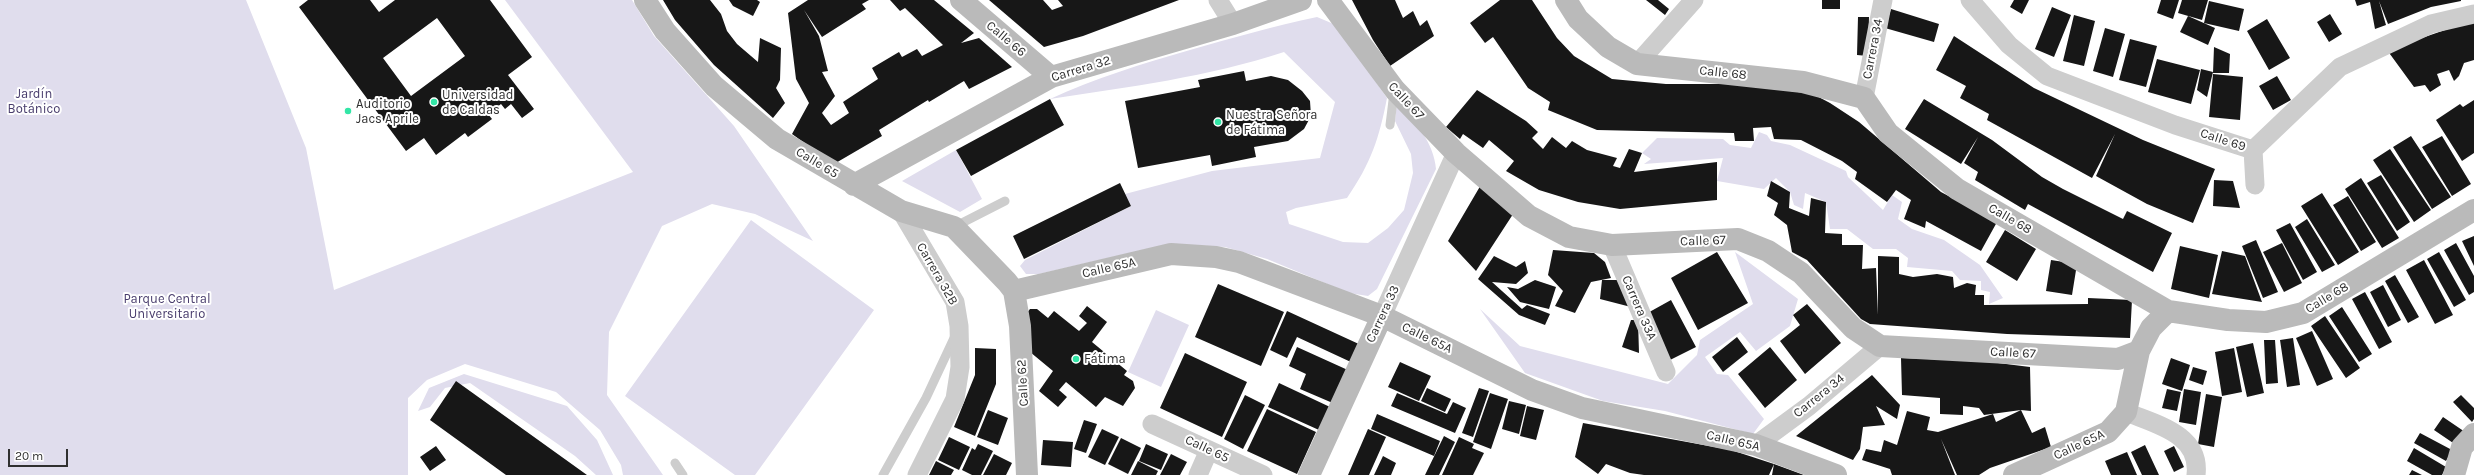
<!DOCTYPE html>
<meta charset="utf-8">
<style>
body{margin:0}
#map{position:relative;width:2474px;height:475px;overflow:hidden;background:#fff;font-family:Karla,sans-serif}
canvas{display:block}
.scale{position:absolute;left:8px;top:449px;width:60px;height:18px;box-sizing:border-box;border:2px solid #303030;border-top:0;padding-left:5px;font-size:12px;line-height:14px;white-space:nowrap;color:#303030;-webkit-text-stroke:3px #fff;paint-order:stroke}
</style>
<div id="map">
<canvas width="2474" height="475"></canvas>
<div class="scale">20 m</div>
</div>
<script>
const ctx = document.querySelector('canvas').getContext('2d');
ctx.lineJoin = 'round';
function paint(path, color) {
  ctx.fillStyle = color;
  ctx.fill(path, 'evenodd');
}
function strokePath(path, color, width, dash) {
  ctx.strokeStyle = color;
  ctx.lineWidth = width;
  ctx.lineCap = dash ? 'butt' : 'round';
  ctx.setLineDash(dash || []);
  ctx.stroke(path);
}
function label(font, color, halo, rows, align = 'center') {
  ctx.font = font + ' Karla,sans-serif';
  ctx.lineWidth = 4;
  ctx.setLineDash([]);
  ctx.textBaseline = 'middle';
  ctx.strokeStyle = halo;
  ctx.fillStyle = color;
  for (const [text, x, y, turn = 0] of rows) {
    ctx.save();
    ctx.translate(x, y);
    ctx.rotate((+turn || 0) * Math.PI / 180);
    ctx.textAlign = isNaN(turn) ? turn : align;
    if (halo) ctx.strokeText(text, 0, 0);
    ctx.fillText(text, 0, 0);
    ctx.restore();
  }
}
paint(new Path2D(`
 M0,0H246L306,148L334,290L633,172L505,0H632L654,36L734,126L813,241L755,214L712,204L662,226L609,332L607,395L663,475H623L621,465L600,430L556,392L465,364L427,380L408,398V475H0Z
 M1317,17L1336,25L1387,98C1379,139 1371,163 1347,198L1296,208L1286,212L1289,224L1343,242L1368,243L1388,228L1404,210L1413,173L1411,154L1395,121L1397,100C1414,121 1434,142 1436,169L1377,289L1368,296L1349,293L1267,259L1225,247L1193,245H1164L1039,274H1026L1020,266L1025,260L1131,206L1125,194L1212,171L1320,158L1335,102L1284,52C1208,77 1129,87 1050,99C1095,78 1142,64 1190,50C1232,38 1274,26 1317,17Z
 M1759,132L1767,135L1771,141L1790,145L1846,171L1848,177L1883,210L1892,195L1902,202L1898,219L1912,229L1944,240L1980,265L2003,298L1989,304L1990,292L1981,290V281L1960,280L1952,271L1907,267L1908,258L1896,249H1873L1847,229H1830L1826,202L1805,193L1803,209L1794,205L1790,192L1776,178L1764,189L1717,181L1723,158L1644,164L1651,159L1642,153L1657,138L1723,139L1730,145L1751,148Z
 M956,150L982,199L960,212L902,181Z
 M751,220L874,310L755,475H735L625,396Z
 M1735,252L1798,299L1790,326L1756,351L1740,332L1705,357L1717,374L1728,375L1764,419L1753,434L1665,411L1603,401L1525,373L1480,309L1520,346L1668,384L1697,355L1700,340L1753,304Z
 M1156,310L1189,325L1161,387L1128,372Z
 M464,374L567,406L597,440L613,475H596L575,456L470,383L445,388L430,407L418,411L429,388Z`), '#e0dded');
paint(new Path2D(`
 M308,0H370L379,12L395,0H490L532,57L508,75L534,109L522,118L511,104L505,109L501,104L488,114L492,119L468,137L465,133L436,155L424,138L406,151L299,7ZM437,18L465,56L411,96L383,58Z
 M663,0H710L721,14L727,31L737,44L758,62L760,38L781,48L780,80L776,88L785,103L773,118L714,65L675,20Z
 M729,0H757L760,2L753,16L733,6Z
 M808,0H869L862,4L866,9L822,37L804,10L819,36L828,71L822,72L835,96L822,113L831,125L849,113L843,102L878,79L872,68L899,52L902,57L917,49L922,56L943,45L905,8L900,11L890,0H934L974,33L961,43L979,38L1012,67L969,89L964,81L929,102L928,100L879,130L882,136L834,164L792,134L809,103L796,79L788,13Z
 M989,0H1043L1052,10L1063,6L1058,0H1179L1083,36L1044,47Z
 M1352,0H1395L1403,18L1413,11L1420,26L1427,20L1434,36L1390,66L1373,40Z
 M1500,0H1532L1557,38L1574,56L1612,79L1666,84H1736L1813,94L1830,103L1859,122L1941,192L1997,222L1981,251L1926,221L1925,228L1904,219L1911,200L1896,190L1887,202L1855,179L1857,172L1842,161L1801,140L1774,139L1771,127L1753,128L1754,141H1735L1734,133L1597,130L1548,110L1550,102L1528,88L1493,37L1485,43L1470,23Z
 M1646,0H1658L1669,9L1665,15Z
 M1822,0H1840V9H1822Z
 M2014,0H2029L2022,14L2010,7Z
 M2161,0H2179L2173,19L2157,13Z
 M2182,0H2208L2202,20L2178,13Z
 M2355,0H2461V1L2431,7L2388,24L2379,1L2386,25L2375,29L2370,2L2357,6Z
 M2209,1L2244,9L2239,31L2204,23Z
 M2052,7L2071,15L2054,57L2035,49Z
 M1891,9L1939,24L1934,42L1885,28Z
 M2330,14L2342,34L2329,42L2317,22Z
 M2074,15L2095,21L2084,66L2063,61Z
 M2188,16L2215,28L2208,45L2180,32Z
 M1858,17H1869L1868,56L1857,55Z
 M2267,19L2290,58L2269,70L2247,31Z
 M2474,20V60L2464,63L2459,76L2454,81L2449,70L2437,74L2441,85L2430,92L2425,85L2414,87L2387,50Z
 M2105,28L2125,34L2113,77L2093,71Z
 M1954,36L2034,88L2143,140L2215,169L2193,223L2147,204L2096,176L2115,134L2092,178L1987,120L1989,114L1960,98L1966,86L1936,70Z
 M2130,39L2157,46L2146,87L2119,80Z
 M2214,47L2230,54L2229,73H2213Z
 M2157,59L2200,70L2191,104L2148,92Z
 M2201,69L2213,72L2207,97L2197,90Z
 M1244,71L1246,81L1271,76L1288,80L1302,91L1310,101L1311,116L1304,129L1288,141L1254,147L1256,157L1212,166L1210,155L1138,168L1125,101L1200,87L1198,80Z
 M2213,74L2243,77L2240,120L2209,117Z
 M2277,76L2291,100L2273,110L2259,86Z
 M1477,90L1526,121L1538,132L1532,138L1543,149L1552,137L1566,148L1572,141L1587,150L1617,158L1613,166L1620,168L1629,149L1642,153L1634,172L1717,162V200L1620,209L1578,202L1539,190L1506,171L1514,161L1489,140L1483,148L1463,134L1460,139L1446,127Z
 M1050,99L1064,125L971,176L956,150Z
 M1924,99L1992,140L2042,177L2063,189L2123,219L2127,211L2172,233L2153,272L2028,204L2025,210L1975,180L1978,172L1964,163L1978,137L1961,164L1905,129Z
 M2474,100V153L2462,161L2436,120L2460,104L2463,107Z
 M2411,136L2451,197L2432,209L2393,147Z
 M2442,136L2471,184L2452,196L2422,147Z
 M2390,149L2431,210L2414,222L2373,160Z
 M2381,175L2410,222L2397,231L2367,183Z
 M2361,178L2399,238L2382,248L2345,189Z
 M2214,180L2233,181L2240,208L2213,206Z
 M1771,181L1790,192L1789,208L1809,216L1811,198L1826,202L1825,233L1842,234V245H1863L1862,269L1876,268L1878,315V256L1899,257V274L1913,277L1937,274L1953,277L1954,288L1967,283L1976,285L1975,295H1984V305L2088,304V298L2132,300L2130,338L2007,334L1870,324L1861,319L1807,260L1792,252L1787,225L1774,215L1778,203L1767,196Z
 M1120,183L1131,206L1024,259L1013,236Z
 M1482,183L1517,208L1476,271L1448,241Z
 M2322,193L2359,252L2338,265L2301,206Z
 M2348,196L2376,242L2361,251L2333,205Z
 M2307,219L2335,265L2322,272L2295,227Z
 M2290,223L2317,272L2303,280L2276,230Z
 M2005,230L2036,249L2017,281L1986,262Z
 M2474,236V266L2462,241Z
 M2256,240L2278,292L2263,298L2242,246Z
 M2282,243L2302,283L2284,292L2263,252Z
 M2456,243L2474,276V292L2469,295L2444,250Z
 M2180,246L2218,255L2209,298L2171,289Z
 M1553,250L1594,253L1605,262L1611,278L1591,282L1575,313L1555,306L1563,291L1548,275Z
 M2222,251L2245,256L2262,302L2212,294Z
 M1717,252L1748,303L1698,330L1671,278Z
 M2439,252L2466,300L2454,307L2427,259Z
 M1494,256L1516,267L1525,261L1528,273L1516,284L1492,282L1522,309L1527,305L1550,314L1545,325L1519,315L1478,279Z
 M2051,260L2077,264L2072,295L2046,291Z
 M2424,260L2453,315L2435,324L2406,270Z
 M2395,275L2419,317L2408,323L2385,281Z
 M1535,280L1556,287L1549,309L1520,302L1507,287L1518,289Z
 M1602,280H1622L1631,307L1600,299Z
 M1218,284L1284,312L1261,366L1195,337Z
 M2383,285L2401,320L2388,327L2370,292Z
 M2365,292L2392,342L2379,349L2352,299Z
 M1671,300L1696,347L1666,362L1644,315Z
 M1807,304L1841,343L1805,374L1780,341L1800,325L1793,315Z
 M1087,306L1107,322L1092,342L1127,371L1124,375L1133,381L1135,388L1123,406L1105,397L1096,407L1066,382L1059,390L1067,397L1058,407L1039,391L1053,371L1024,347L1017,325L1030,309H1037L1048,318L1054,311L1079,331L1087,323L1079,316Z
 M2342,307L2372,354L2359,362L2329,316Z
 M1287,311L1361,345L1353,363L1297,337L1287,358L1270,350Z
 M2325,316L2360,368L2346,378L2311,326Z
 M1631,320H1638L1639,353L1622,347Z
 M2312,331L2333,379L2317,386L2296,338Z
 M1737,337L1748,352L1723,372L1712,357Z
 M2293,338L2300,385L2287,387L2280,340Z
 M2264,340H2275L2278,383L2266,384Z
 M2253,343L2264,393L2247,397L2236,347Z
 M1297,347L1350,371L1335,404L1300,389L1306,374L1289,366Z
 M1770,347L1797,380L1765,408L1738,374Z
 M975,348L996,349V384L975,436L954,427L975,375Z
 M2234,348L2242,392L2222,396L2215,352Z
 M1185,353L1247,382L1222,437L1160,408Z
 M1901,358L1982,361L2030,367L2031,411L2021,410L2032,433L2045,427L2051,447L1990,468L1979,475H1957L1941,439L1955,475H1892L1890,469L1862,460L1866,449L1881,452L1884,440L1897,445L1907,411L1930,417L1927,430L1938,432L1993,414L1996,422L2021,410L1984,415L1979,408L1963,406V415L1940,414V398L1902,395Z
 M2171,358L2190,365L2182,391L2162,384Z
 M1400,362L1431,376L1419,401L1388,387Z
 M2193,367L2207,371L2203,385L2189,380Z
 M1872,375L1900,405L1897,419L1876,406L1885,425L1863,427L1860,449L1853,460L1796,436Z
 M456,381L587,475H506L430,420Z
 M1279,383L1330,407L1319,430L1268,407Z
 M1427,388L1451,399L1445,412L1421,401Z
 M1479,388L1489,391L1473,437L1462,433Z
 M2167,389L2181,392L2177,411L2162,408Z
 M2184,389L2201,392L2196,425L2179,422Z
 M1397,393L1447,414L1453,402L1466,408L1455,433L1391,406Z
 M1490,393L1508,399L1491,449L1473,442Z
 M2206,394L2222,397L2214,447L2198,444Z
 M1245,395L1265,405L1243,449L1224,439Z
 M2461,395L2474,408V419L2472,422L2453,402Z
 M1509,401L1526,405L1519,434L1502,429Z
 M1527,406L1544,410L1536,440L1520,436Z
 M1267,409L1316,432L1297,474L1247,451Z
 M988,410L1008,418L998,445L977,437Z
 M1377,414L1440,441L1434,456L1371,429Z
 M2443,417L2468,434L2459,447L2434,430Z
 M1084,420L1097,424L1086,453L1074,449Z
 M1583,423L1731,450L1774,464L1804,475H1772L1774,464L1769,475H1644L1630,473L1606,464L1598,474L1575,457Z
 M1102,429L1119,437L1105,465L1088,457Z
 M1368,429L1386,437L1369,475H1348Z
 M2420,433L2452,450L2446,461L2414,443Z
 M1444,436L1455,442L1439,475H1425Z
 M949,437L970,447L959,470L938,460Z
 M1459,437L1474,444L1472,448L1484,453L1473,475H1442Z
 M1121,438L1141,448L1128,474L1108,464Z
 M1043,440L1073,442L1071,467L1041,465Z
 M978,444L993,451L981,475H972L962,470L972,448L975,450Z
 M1146,444L1168,454L1161,470L1139,461Z
 M2145,445L2159,475H2142L2131,452Z
 M436,446L446,460L430,471L420,457Z
 M2174,446L2184,467L2174,472L2164,451Z
 M2414,448L2446,467L2442,475H2432L2407,461Z
 M2127,452L2137,475H2111L2105,461Z
 M994,454L1012,463L1006,475H983Z
 M1171,454L1187,462L1180,475H1160Z
 M1383,456L1396,463L1391,475H1374Z
 M936,461L954,470L951,475H929Z
 M1138,461L1158,471L1156,475H1131Z
 M2412,470L2422,475H2409Z`), '#171717');
strokePath(new Path2D(`
 M1390,125L1394,92
 M954,227L1005,201
 M675,463L683,475
 M883,475L926,398L955,336`), '#cdcdcd', 9);
strokePath(new Path2D(`
 M1218,0L1233,24
 M1970,0L2009,45L2047,76L2175,125L2253,150
 M1637,64L1694,0
 M1864,98L1883,0
 M2253,150L2340,67L2431,24L2474,14
 M2253,150L2255,185
 M901,211L955,302L959,326L960,367L955,399L917,475
 M1612,245L1666,372
 M1382,316L1456,153
 M2126,412C2155,424 2201,434 2196,475
 M1152,424L1263,475
 M1756,445L1809,406L1880,346
 M1198,475L1209,450`), '#cdcdcd', 19);
strokePath(new Path2D(`
 M645,0L665,31L714,86L777,139L901,211L954,227L1007,282L1014,291L1020,326L1027,475
 M961,0L1051,77
 M1328,0L1395,90L1456,153L1529,216L1569,237L1612,245L1738,239L1768,251L1801,273L1853,328L1880,346L2118,359L2139,351
 M1566,0L1578,19L1608,47L1637,64L1803,82L1864,98L1888,133L1957,189L2168,311L2228,320L2266,322L2303,313L2474,210
 M854,185L1051,77L1233,24L1301,0
 M1014,291L1171,254L1216,257L1239,262L1382,316L1532,390L1582,408L1756,445L1836,475
 M1309,475L1382,316
 M2014,475L2108,432L2126,412L2139,351L2151,328L2168,311
 M2454,475L2462,447L2474,434`), '#bababa', 22);
for (const [x, y, r, color] of [
 [434,102,4,"#32e6a6"],
 [348,111,4,"#32e6a6"],
 [1218,122,4,"#32e6a6"],
 [1076,359,4,"#32e6a6"]
]) {
  const dot = new Path2D();
  dot.arc(x, y, r, 0, 2 * Math.PI);
  ctx.fillStyle = color;
  ctx.fill(dot);
  strokePath(dot, '#fff', 1.5);
}
label('13px', '#303030', '#fff', [
 ["Calle 66",1006,39,40],
 ["Carrera 34",1873,49,-79],
 ["Carrera 32",1081,69,-17],
 ["Calle 68",1723,73,6],
 ["Calle 67",1406,101,47],
 ["Calle 69",2223,140,18],
 ["Calle 65",817,163,31],
 ["Calle 68",2010,219,30],
 ["Calle 67",1703,241,-2],
 ["Calle 65A",1109,268,-13],
 ["Carrera 32B",937,274,60],
 ["Calle 68",2327,298,-31],
 ["Carrera 33A",1639,308,67],
 ["Carrera 33",1383,314,-65],
 ["Calle 65A",1427,338,26],
 ["Calle 67",2013,353,3],
 ["Calle 62",1023,383,-93],
 ["Carrera 34",1819,396,-39],
 ["Calle 65A",1733,441,13],
 ["Calle 65A",2079,445,-25],
 ["Calle 65",1207,449,25]
]);
label('13px', '#483c6c', '#fff', [
 ["Jardín",34,94],
 ["Botánico",34,109],
 ["Parque Central",167,299],
 ["Universitario",167,314]
]);
label('13px', '#303030', '#fff', [
 ["Universidad",442,95],
 ["de Caldas",442,110],
 ["Auditorio",356,104],
 ["Jacs Aprile",356,119],
 ["Nuestra Señora",1226,115],
 ["de Fátima",1226,130],
 ["Fátima",1084,359]
], 'left');
</script>
